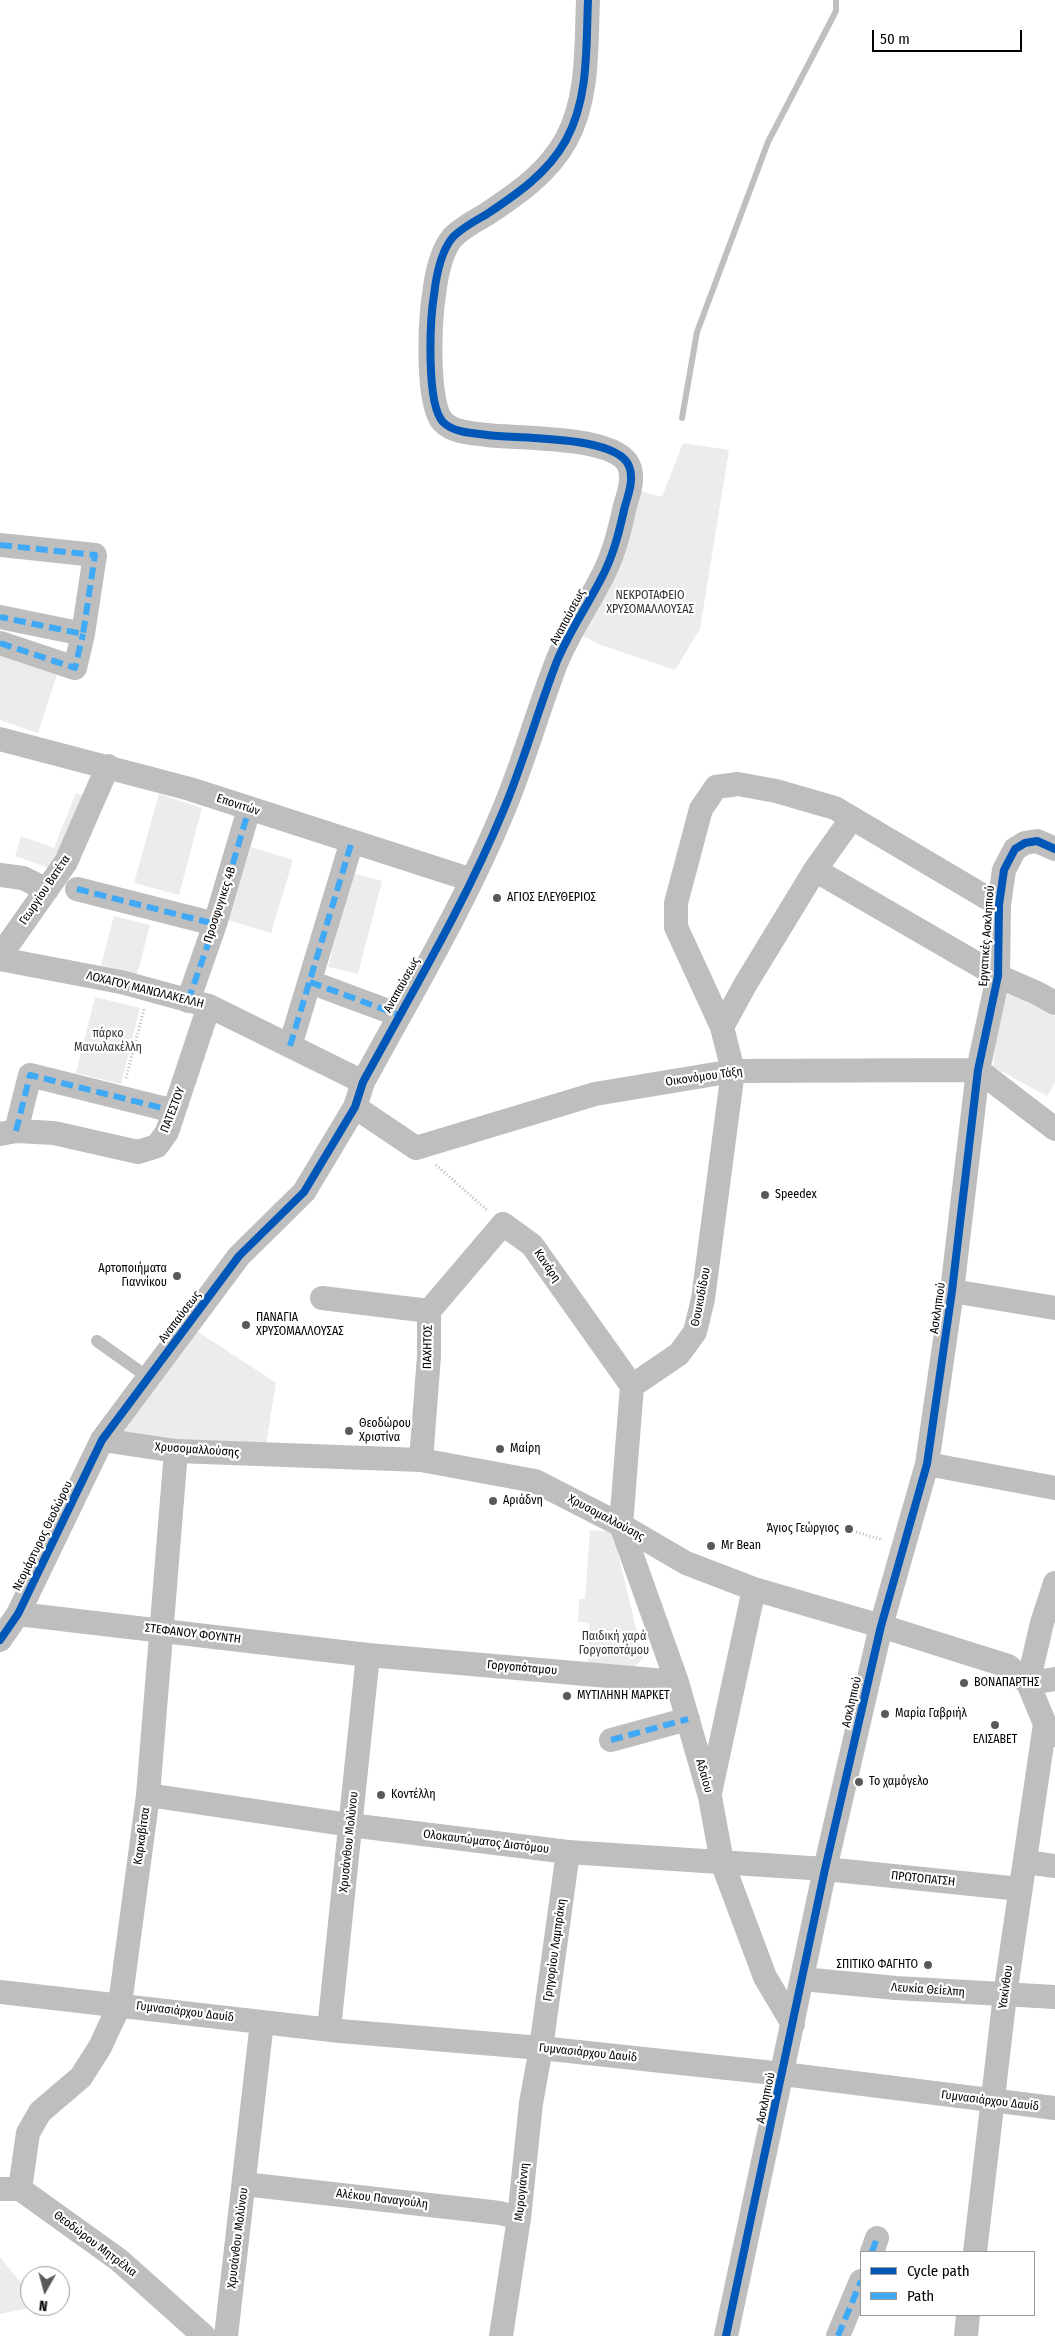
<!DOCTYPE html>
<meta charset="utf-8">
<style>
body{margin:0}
#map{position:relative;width:1055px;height:2336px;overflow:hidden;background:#fff;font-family:"Fira Sans Condensed",sans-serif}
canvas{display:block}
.legend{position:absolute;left:860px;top:2251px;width:175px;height:65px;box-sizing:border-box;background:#fff;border:1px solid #999;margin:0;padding:6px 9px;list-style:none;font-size:15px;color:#000}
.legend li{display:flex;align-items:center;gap:10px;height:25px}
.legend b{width:25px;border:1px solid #999}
.north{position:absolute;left:20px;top:2266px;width:50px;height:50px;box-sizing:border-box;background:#fff;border:1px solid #999;border-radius:50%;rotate:187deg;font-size:14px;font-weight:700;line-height:20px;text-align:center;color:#000}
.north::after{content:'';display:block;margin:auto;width:18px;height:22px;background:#595959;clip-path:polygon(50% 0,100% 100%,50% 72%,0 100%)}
.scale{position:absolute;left:872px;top:30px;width:150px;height:22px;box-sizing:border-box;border:2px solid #000;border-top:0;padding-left:6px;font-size:15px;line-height:18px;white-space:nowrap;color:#000;-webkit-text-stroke:4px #fff;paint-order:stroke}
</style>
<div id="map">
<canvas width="1055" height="2336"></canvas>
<ul class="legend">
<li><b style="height:6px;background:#0057b8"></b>Cycle path</li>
<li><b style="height:6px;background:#3fa9f5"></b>Path</li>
</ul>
<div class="north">N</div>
<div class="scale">50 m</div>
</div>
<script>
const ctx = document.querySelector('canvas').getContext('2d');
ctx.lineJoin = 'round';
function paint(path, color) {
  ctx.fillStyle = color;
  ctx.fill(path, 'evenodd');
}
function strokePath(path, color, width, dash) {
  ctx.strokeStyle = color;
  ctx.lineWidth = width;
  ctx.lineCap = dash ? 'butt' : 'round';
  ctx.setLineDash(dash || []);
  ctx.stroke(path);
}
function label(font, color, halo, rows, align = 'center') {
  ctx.font = font + ' "Fira Sans Condensed",sans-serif';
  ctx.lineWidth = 4.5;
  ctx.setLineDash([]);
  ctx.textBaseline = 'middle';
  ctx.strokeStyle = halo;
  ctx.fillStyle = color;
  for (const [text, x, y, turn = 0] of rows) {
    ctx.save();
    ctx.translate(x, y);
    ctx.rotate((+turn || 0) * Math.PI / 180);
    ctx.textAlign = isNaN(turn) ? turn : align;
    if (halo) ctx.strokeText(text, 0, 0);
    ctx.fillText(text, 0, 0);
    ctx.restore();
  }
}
paint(new Path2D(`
 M683,443L729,450L700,629L675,670L598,644L578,633L630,488L662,497Z
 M0,652L58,671L38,733L0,720Z
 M76,793L83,795L54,870L15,856L21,836L54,848Z
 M159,794L202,808L179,895L134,883Z
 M251,847L293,860L271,933L228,920Z
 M352,873L382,881L358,974L328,967Z
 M114,916L150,925L137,975L101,965Z
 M1000,990L1019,991L1055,1017V1083L1047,1096L993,1067Z
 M95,997L140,1008L121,1084L76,1073Z
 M194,1329L276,1383L265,1451L111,1434Z
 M590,1530L613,1532L643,1658L630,1671L588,1668L589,1623L578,1622L579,1599H585Z
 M0,2257L30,2294V2306H37L0,2314Z`), '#ececec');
strokePath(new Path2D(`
 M682,418L697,332L768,142L836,11V0`), '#bfbfbf', 6);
strokePath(new Path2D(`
 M126,1078L144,1009
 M436,1165L487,1210
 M856,1532L883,1540`), '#b9b9b9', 3, [1, 2.5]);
strokePath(new Path2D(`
 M97,1341L149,1378`), '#bebebe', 12);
strokePath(new Path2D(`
 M0,545L95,555L83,634L0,617
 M0,643L75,668L83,634
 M0,739L190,789L472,880
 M815,870L852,818
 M0,875L23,878L47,890
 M77,889L215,924
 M999,905L835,808L776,791L738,784L716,787L701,809L676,903V927L722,1027L745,985L815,870L998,976L1037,993L1055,1003
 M0,956L66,862L108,766
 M0,959L121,982L209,1006L363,1082
 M310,982L399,1015
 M188,1001L215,924L249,809
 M722,1027L733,1071L703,1299L695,1332L679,1354L632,1386L621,1525L677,1682L710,1797L722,1862L765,1977L793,2024
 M290,1046L352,841
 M355,1107L416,1148L595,1094L733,1071L978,1070L1055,1129
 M16,1131L30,1075L174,1111
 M0,1134L16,1131L54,1133L138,1152L157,1146L167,1132L209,1006
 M952,1291L1055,1308
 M322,1298L429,1311
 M429,1311L503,1224L532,1245L632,1386
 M102,1440L176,1451L421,1460L535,1481L621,1525L686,1563L754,1589L881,1626L1008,1666L1028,1683L1045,1724L1055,1735
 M421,1460L429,1356V1311
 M927,1464L1055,1488
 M1055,1583L1042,1623L1028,1683L1055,1679
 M18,1614L368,1655L677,1682
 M0,1640L18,1614L102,1440L239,1256L304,1192L355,1107L363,1082C412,992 465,904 504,809C524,761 538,710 557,661C571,628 590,602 605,571C615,550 620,528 625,506C629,493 634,478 629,466C617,435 518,439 487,435C473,433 454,433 443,422C426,404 430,320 434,295C436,277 441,251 453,237C463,227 475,221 487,214C517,194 548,173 566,140C589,98 586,47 588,0
 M611,1740L688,1719
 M710,1793L754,1589
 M148,1795L350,1825L568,1852L825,1869L1020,1889
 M1026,1862L1055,1866
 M802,1979L896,1988L1055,1997
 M0,1992L340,2031L541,2048L783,2074L1055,2108
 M329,2029L368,1655
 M244,2184L500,2213L519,2218
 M0,2189H20L119,2260L204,2336
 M20,2189L28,2133L40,2112L81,2077L100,2047L120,2004L148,1795L176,1451
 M872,2252L877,2238
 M975,2252L1005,1995L1045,1724
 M226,2336L262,2022
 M501,2336L519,2218L531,2103L541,2048L568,1852
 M726,2336L825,1869L881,1626L927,1464L952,1291L978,1070L998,976L999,905L1004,870L1015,849L1025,843L1037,841L1055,849
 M838,2336L861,2281
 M966,2336L968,2315`), '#bebebe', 24);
strokePath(new Path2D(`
 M0,545L95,555L83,634L0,617
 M0,643L75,668L83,634
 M77,889L215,924
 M310,982L399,1015
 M188,1001L215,924L249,809
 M290,1046L352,841
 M16,1131L30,1075L174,1111
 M611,1740L688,1719
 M872,2252L877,2238
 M838,2336L861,2281`), '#3fa9f5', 6, [12, 6]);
strokePath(new Path2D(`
 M0,1640L18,1614L102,1440L239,1256L304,1192L355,1107L363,1082C412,992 465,904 504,809C524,761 538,710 557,661C571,628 590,602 605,571C615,550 620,528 625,506C629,493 634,478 629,466C617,435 518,439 487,435C473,433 454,433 443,422C426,404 430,320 434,295C436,277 441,251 453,237C463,227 475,221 487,214C517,194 548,173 566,140C589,98 586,47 588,0
 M726,2336L825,1869L881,1626L927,1464L952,1291L978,1070L998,976L999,905L1004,870L1015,849L1025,843L1037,841L1055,849`), '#0057b8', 8);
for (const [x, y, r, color] of [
 [497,898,5,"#595959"],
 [765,1195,5,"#595959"],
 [177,1276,5,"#595959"],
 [246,1325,5,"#595959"],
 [349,1431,5,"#595959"],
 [500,1449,5,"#595959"],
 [493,1501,5,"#595959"],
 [849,1529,5,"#595959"],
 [711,1546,5,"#595959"],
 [964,1683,5,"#595959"],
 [567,1696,5,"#595959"],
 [885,1714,5,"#595959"],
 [995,1725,5,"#595959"],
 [859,1782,5,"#595959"],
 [381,1795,5,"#595959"],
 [928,1965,5,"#595959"]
]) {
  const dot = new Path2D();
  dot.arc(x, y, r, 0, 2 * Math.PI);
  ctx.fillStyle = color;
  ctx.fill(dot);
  strokePath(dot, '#fff', 2);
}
label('12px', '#333', '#fff', [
 ["ΝΕΚΡΟΤΑΦΕΙΟ",650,596],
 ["ΧΡΥΣΟΜΑΛΛΟΥΣΑΣ",650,610],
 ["πάρκο",108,1034],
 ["Μανωλακέλλη",108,1048],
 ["Παιδική χαρά",614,1637],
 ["Γοργοποτάμου",614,1651]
]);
label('12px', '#000', '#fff', [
 ["Αναπαύσεως",568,617,-62],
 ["Επονιτών",238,805,18],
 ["Γεωργίου Βατέτα",45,890,-56],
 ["Προσφυγικες 4Β",220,905,-72],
 ["Εργατικές Ασκληπιού",987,936,-86],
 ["Αναπαύσεως",402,985,-61],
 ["ΛΟΧΑΓΟΥ ΜΑΝΩΛΑΚΕΛΛΗ",145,990,14],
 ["Οικονόμου Τάξη",704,1077,-8],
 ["ΠΑΤΕΣΤΟΥ",173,1110,-69],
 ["Κανάρη",547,1266,55],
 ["Θουκυδίδου",701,1297,-79],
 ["Ασκληπιού",938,1308,-82],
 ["Αναπαύσεως",180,1317,-53],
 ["ΠΑΧΗΤΟΣ",428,1347,-89],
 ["Χρυσομαλλούσης",197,1450,4],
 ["Χρυσομαλλούσης",606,1518,28],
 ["Νεομάρτυρος Θεοδώρου",43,1536,-64],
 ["ΣΤΕΦΑΝΟΥ ΦΟΥΝΤΗ",193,1634,7],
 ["Γοργοπόταμου",522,1668,5],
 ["Ασκληπιού",852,1702,-77],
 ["Αδαίου",704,1776,74],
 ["Καρκαβίτσα",142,1836,-82],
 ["Χρυσάνθου Μολύνου",349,1842,-84],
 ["Ολοκαυτώματος Διστόμου",486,1842,7],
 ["ΠΡΩΤΟΠΑΤΣΗ",923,1879,6],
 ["Γρηγορίου Λαμπράκη",555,1950,-82],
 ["Υακίνθου",1006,1987,-82],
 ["Λευκία Θείελπη",928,1990,4],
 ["Γυμνασιάρχου Δαυίδ",185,2012,7],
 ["Γυμνασιάρχου Δαυίδ",588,2053,6],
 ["Ασκληπιού",766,2098,-78],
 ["Γυμνασιάρχου Δαυίδ",990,2101,7],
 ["Μυρογιάννη",522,2192,-84],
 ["Αλέκου Παναγούλη",382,2199,7],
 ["Χρυσάνθου Μολύνου",238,2238,-83],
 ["Θεοδώρου Μητρέλια",95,2244,37]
]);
label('12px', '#000', '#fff', [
 ["ΑΓΙΟΣ ΕΛΕΥΘΕΡΙΟΣ",507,898],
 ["Speedex",775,1195],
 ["Αρτοποιήματα",167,1269,"right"],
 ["Γιαννίκου",167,1283,"right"],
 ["ΠΑΝΑΓΙΑ",256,1318],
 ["ΧΡΥΣΟΜΑΛΛΟΥΣΑΣ",256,1332],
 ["Θεοδώρου",359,1424],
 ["Χριστίνα",359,1438],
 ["Μαίρη",510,1449],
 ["Αριάδνη",503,1501],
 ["Άγιος Γεώργιος",839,1529,"right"],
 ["Mr Bean",721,1546],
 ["ΒΟΝΑΠΑΡΤΗΣ",974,1683],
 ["ΜΥΤΙΛΗΝΗ ΜΑΡΚΕΤ",577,1696],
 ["Μαρία Γαβριήλ",895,1714],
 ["ΕΛΙΣΑΒΕΤ",995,1740,"center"],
 ["Το χαμόγελο",869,1782],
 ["Κοντέλλη",391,1795],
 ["ΣΠΙΤΙΚΟ ΦΑΓΗΤΟ",918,1965,"right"]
], 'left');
</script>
